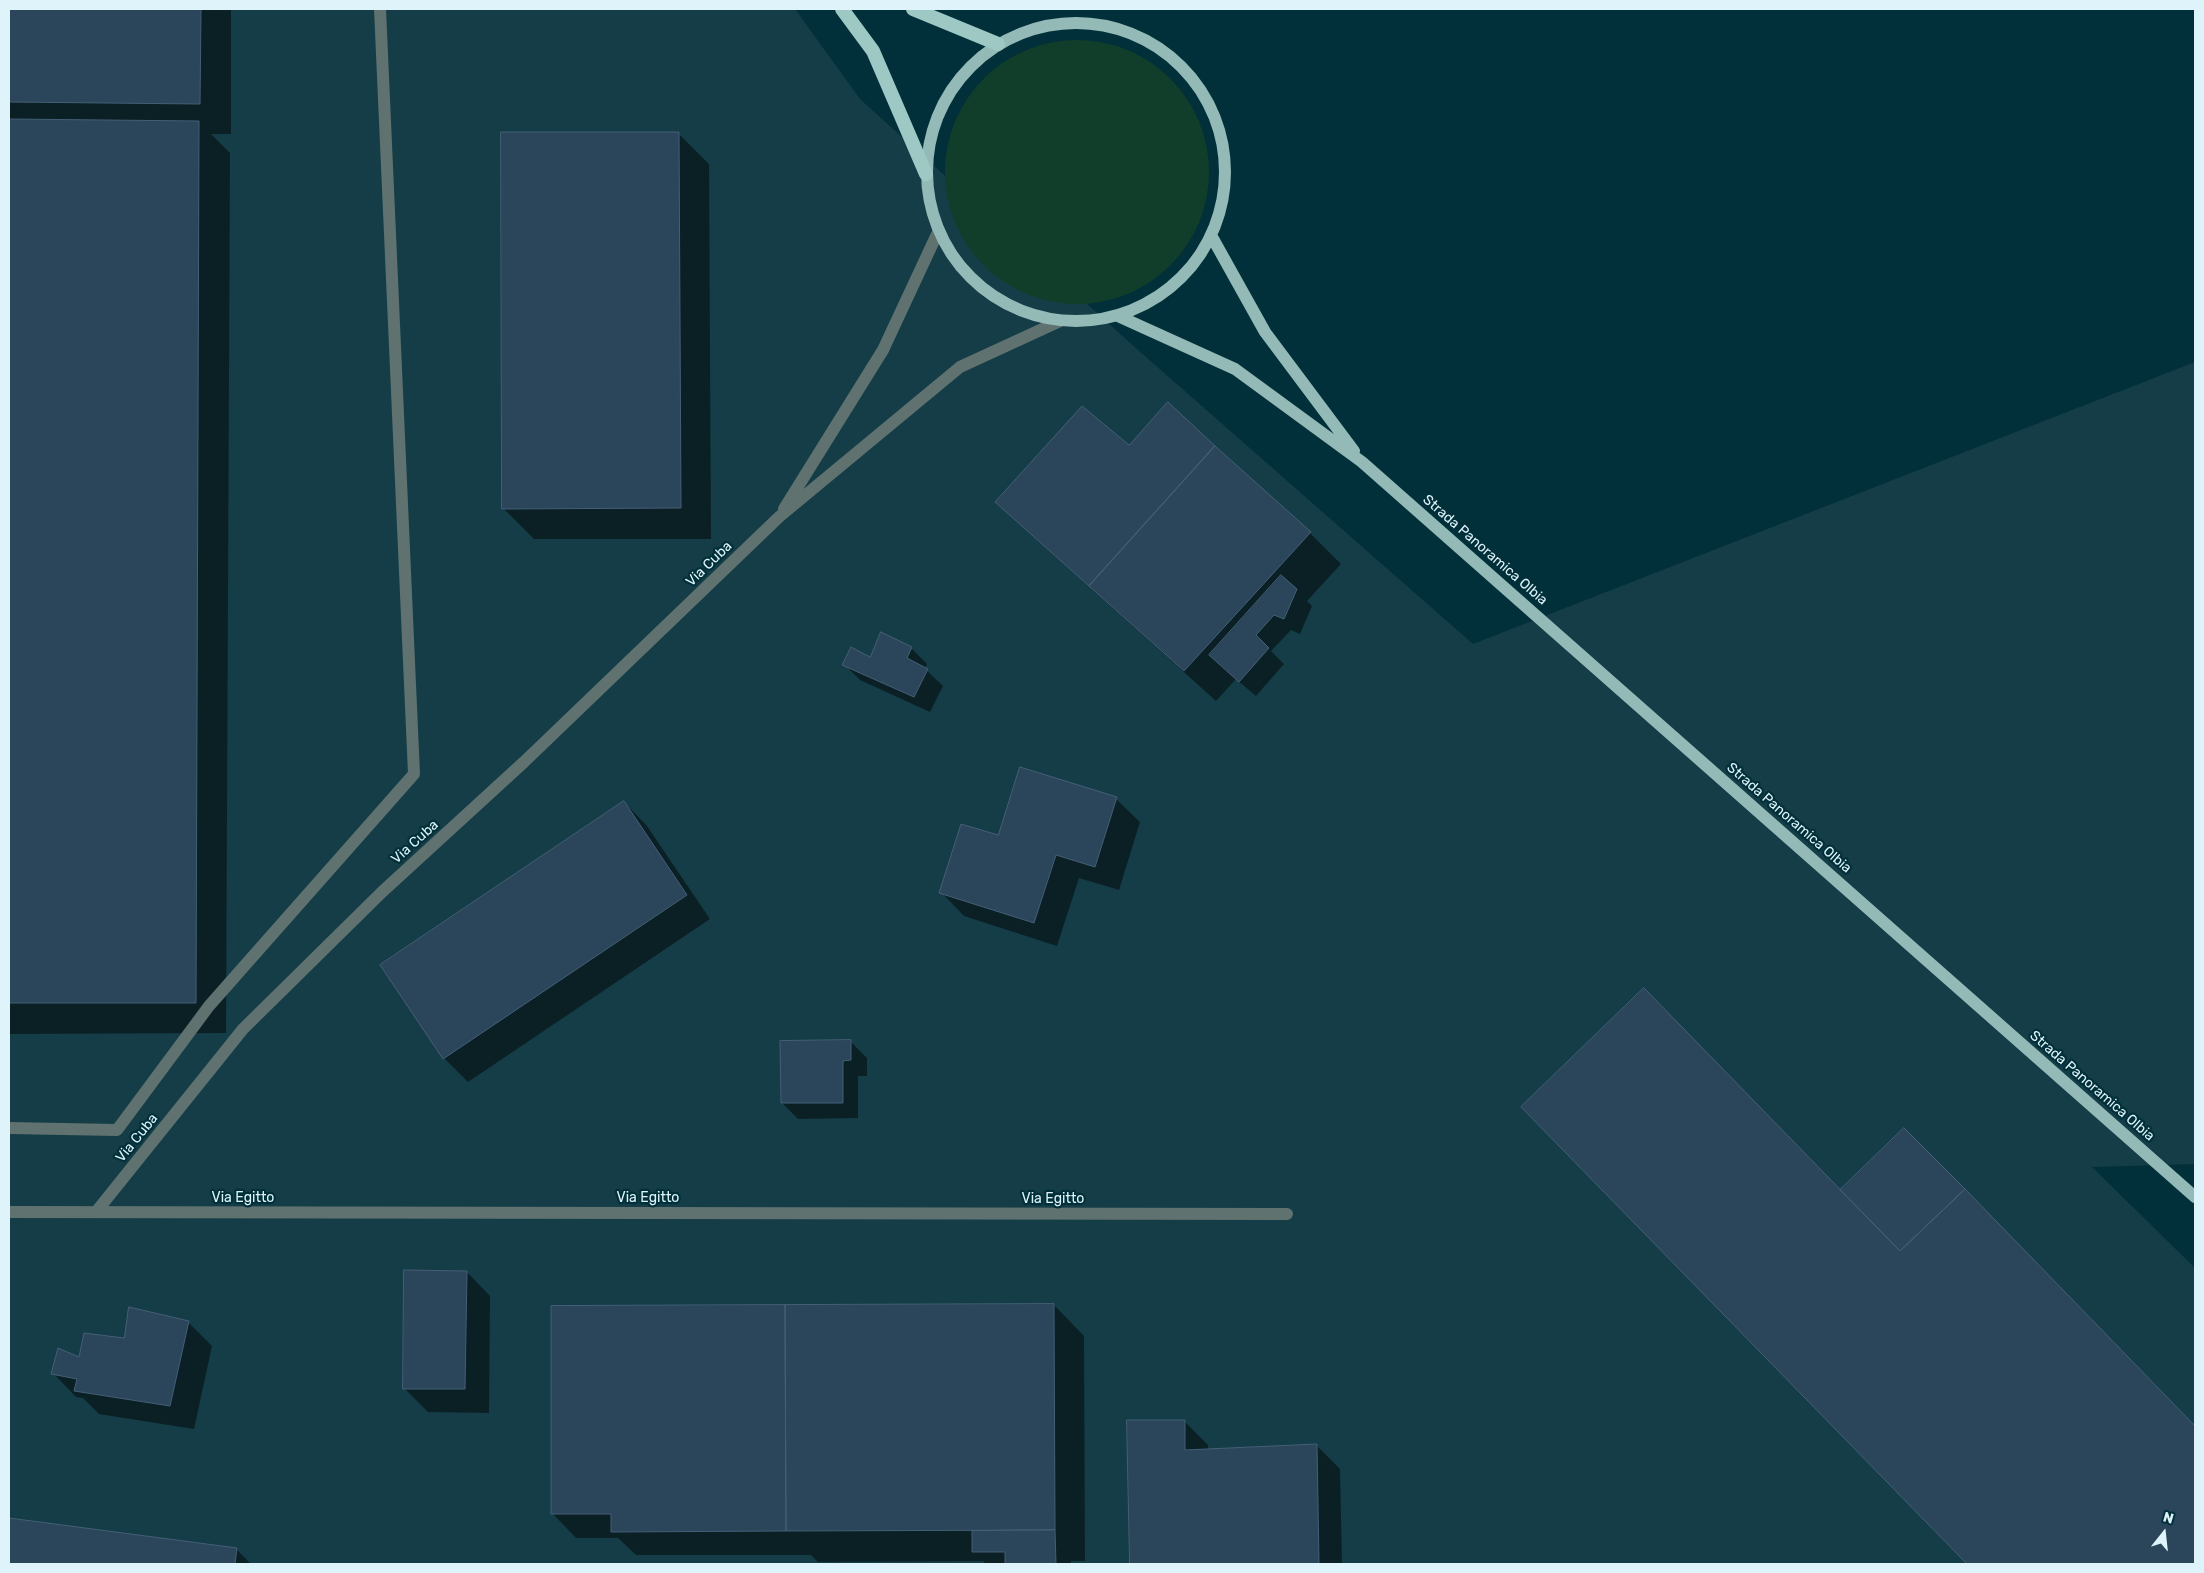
<!DOCTYPE html>
<style>
body{margin:0}
#map{position:relative;width:2204px;height:1573px;overflow:hidden;background:#02303a;font-family:Rubik,sans-serif}
canvas{display:block}
.frame{position:absolute;inset:0;border:10px solid #def4fa;pointer-events:none}
.north{position:absolute;left:2139px;top:1508px;width:50px;height:50px;-webkit-text-stroke:4px #02303a;paint-order:stroke;rotate:16deg;font-size:14px;font-weight:700;line-height:20px;text-align:center;color:#def4fa}
.north::after{content:'';display:block;margin:auto;width:18px;height:22px;background:#def4fa;clip-path:polygon(50% 0,100% 100%,50% 72%,0 100%)}
</style>
<div id="map">
<canvas width="2204" height="1573"></canvas>
<div class="frame"></div>
<div class="north">N</div>
</div>
<script>
const ctx = document.querySelector('canvas').getContext('2d');
ctx.lineJoin = 'round';
function paint(path, color) {
  ctx.fillStyle = color;
  ctx.fill(path, 'evenodd');
}
function strokePath(path, color, width, dash) {
  ctx.strokeStyle = color;
  ctx.lineWidth = width;
  ctx.lineCap = dash ? 'butt' : 'round';
  ctx.setLineDash(dash || []);
  ctx.stroke(path);
}
function label(font, color, halo, rows, align = 'center') {
  ctx.font = font + ' Rubik,sans-serif';
  ctx.lineWidth = 4.5;
  ctx.setLineDash([]);
  ctx.textBaseline = 'middle';
  ctx.strokeStyle = halo;
  ctx.fillStyle = color;
  for (const [text, x, y, turn = 0] of rows) {
    ctx.save();
    ctx.translate(x, y);
    ctx.rotate((+turn || 0) * Math.PI / 180);
    ctx.textAlign = isNaN(turn) ? turn : align;
    if (halo) ctx.strokeText(text, 0, 0);
    ctx.fillText(text, 0, 0);
    ctx.restore();
  }
}
paint(new Path2D(`
 M9,9H795L860,99L1138,350L1473,644L2195,362V1164L2092,1167L2195,1268V1564H9Z`), '#143d47');
paint(new Path2D(`
 M945 172a132 132 0 1 1 264 0a132 132 0 1 1-264 0Z`), '#113e2a');
paint(new Path2D(`
 M9,9H231V134H211L230,153L226,1033L9,1034Z
 M678,133L709,164L711,539H534L503,508Z
 M1129,447L1310,533L1341,564L1307,601L1312,606L1300,634L1291,630L1271,651L1284,664L1256,696L1236,679L1216,701L1021,525L997,502Z
 M911,648L927,664L925,669L943,686L930,712L860,680L844,664Z
 M1116,799L1140,822L1119,890L1079,878L1057,946L964,916L941,892L999,837Z
 M624,802L647,826L710,919L468,1082L444,1058L381,965Z
 M851,1042L867,1058V1076H858V1118L798,1119L782,1103Z
 M1523,1108L1841,1191L1928,1153L2195,1427V1564H1969Z
 M467,1272L490,1296L489,1413L428,1412L404,1388Z
 M1054,1305L1084,1336L1085,1561H1071V1564H986L983,1561L818,1562L811,1555H636L618,1538H576L553,1514Z
 M188,1322L212,1346L194,1429L99,1414L83,1398L76,1397L53,1373L80,1359L125,1340Z
 M1128,1421H1184L1208,1445V1451L1316,1445L1340,1469L1342,1564H1131Z
 M9,1519L236,1549L251,1564H9Z`), '#0007');
const building = new Path2D(`
 M9,9H201L200,104L9,102Z
 M9,119L199,121L196,1003H9Z
 M501,132H679L681,508L502,509Z
 M1168,402L1215,446L1089,586L995,502L1082,406L1129,445Z
 M1215,446L1311,532L1184,671L1089,586Z
 M1281,575L1297,589L1284,619L1274,615L1256,635L1269,648L1239,682L1209,655Z
 M881,632L912,647L907,658L928,669L914,697L842,665L851,647L870,657Z
 M1020,767L1117,797L1095,867L1056,855L1034,923L939,893L961,824L998,835Z
 M624,801L687,895L443,1059L380,965Z
 M1644,988L1900,1251L1965,1189L2195,1426V1564H1967L1521,1107Z
 M851,1040V1060L843,1061V1103H781L780,1041Z
 M1904,1128L1965,1189L1900,1251L1840,1190Z
 M404,1270L467,1271L465,1389H403Z
 M1054,1304L1055,1530L786,1531L785,1305Z
 M785,1305L786,1531L611,1532V1514H551V1306Z
 M129,1307L189,1321L170,1406L74,1391L77,1379L51,1374L58,1348L79,1357L84,1333L124,1338Z
 M1127,1420H1185V1450L1317,1444L1319,1564H1130Z
 M9,1518L237,1548L235,1564H9Z
 M1055,1530L1056,1564H1005V1552H972V1531Z`);
paint(building, '#2b455b');
strokePath(building, '#445f76', 1);
strokePath(new Path2D(`
 M9,1128L117,1130L209,1006L414,774L380,9`), '#5f7270', 12);
strokePath(new Path2D(`
 M784,509L883,350L938,232
 M9,1212L1287,1214
 M96,1212L243,1029L382,892L524,762L779,517L960,367L1060,321`), '#5f7270', 12);
strokePath(new Path2D(`
 M927 172a149 149 0 1 1 298 0a149 149 0 1 1-298 0Z
 M1212,237L1265,332L1354,451
 M1118,316L1235,369L1362,462L2195,1197`), '#93bab6', 12);
strokePath(new Path2D(`
 M842,9L873,51L926,174
 M913,9L998,44`), '#9dc8c4', 14);
label('14px', '#def4fa', '#02303a', [
 ["Strada Panoramica Olbia",1485,550,41],
 ["Via Cuba",709,564,-44],
 ["Strada Panoramica Olbia",1789,818,41],
 ["Via Cuba",415,842,-42],
 ["Strada Panoramica Olbia",2092,1086,41],
 ["Via Cuba",137,1138,-51],
 ["Via Egitto",243,1198],
 ["Via Egitto",648,1198],
 ["Via Egitto",1053,1199]
]);
</script>
